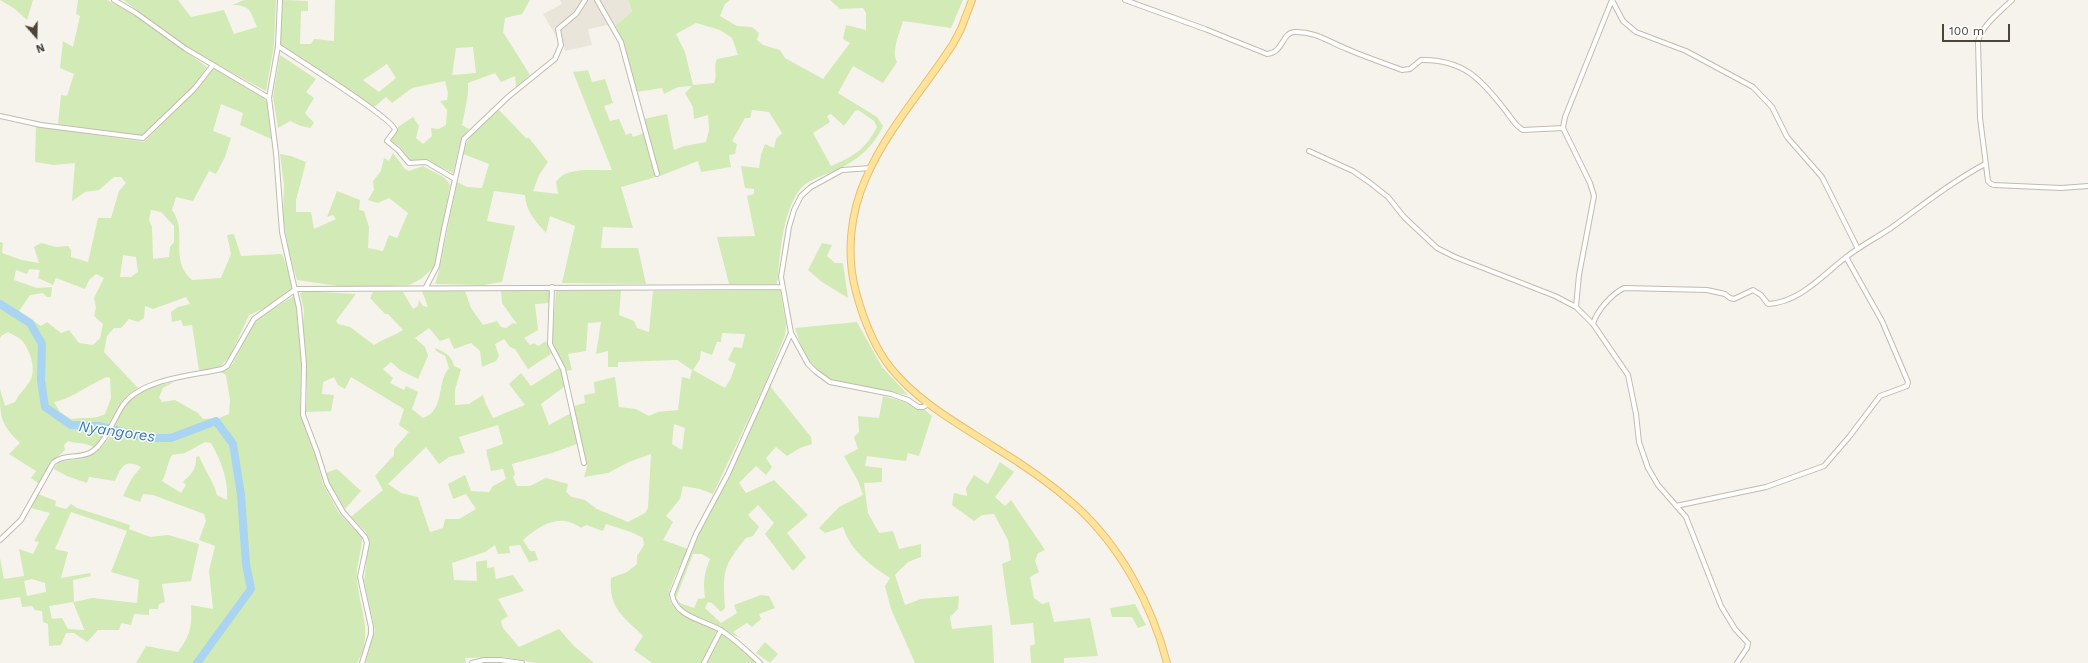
<!DOCTYPE html>
<style>
body{margin:0}
#map{position:relative;width:2088px;height:663px;overflow:hidden;background:#f6f3ec;font-family:"Work Sans",sans-serif}
canvas{display:block}
.north{position:absolute;left:16px;top:16px;width:40px;height:40px;-webkit-text-stroke:3px #fff;paint-order:stroke;rotate:160deg;font-size:11px;font-weight:700;line-height:16px;text-align:center;color:#4b4439}
.north::after{content:'';display:block;margin:auto;width:14px;height:18px;background:#4b4439;clip-path:polygon(50% 0,100% 100%,50% 72%,0 100%)}
.scale{position:absolute;left:1942px;top:24px;width:68px;height:18px;box-sizing:border-box;border:2px solid #4b4439;border-top:0;padding-left:5px;font-size:12px;line-height:14px;white-space:nowrap;color:#4b4439;-webkit-text-stroke:3px #fff;paint-order:stroke}
</style>
<div id="map">
<canvas width="2088" height="663"></canvas>
<div class="north">N</div>
<div class="scale">100 m</div>
</div>
<script>
const ctx = document.querySelector('canvas').getContext('2d');
ctx.lineJoin = 'round';
function paint(path, color) {
  ctx.fillStyle = color;
  ctx.fill(path, 'evenodd');
}
function strokePath(path, color, width, dash) {
  ctx.strokeStyle = color;
  ctx.lineWidth = width;
  ctx.lineCap = dash ? 'butt' : 'round';
  ctx.setLineDash(dash || []);
  ctx.stroke(path);
}
function label(font, color, halo, rows, align = 'center') {
  ctx.font = font + ' "Work Sans",sans-serif';
  ctx.lineWidth = 3;
  ctx.setLineDash([]);
  ctx.textBaseline = 'middle';
  ctx.strokeStyle = halo;
  ctx.fillStyle = color;
  for (const [text, x, y, turn = 0] of rows) {
    ctx.save();
    ctx.translate(x, y);
    ctx.rotate((+turn || 0) * Math.PI / 180);
    ctx.textAlign = isNaN(turn) ? turn : align;
    if (halo) ctx.strokeText(text, 0, 0);
    ctx.fillText(text, 0, 0);
    ctx.restore();
  }
}
paint(new Path2D(`
 M560,0H628L632,11L619,23L588,29L592,45L565,51L563,41H559L543,14L562,4Z`), '#eae5da');
paint(new Path2D(`
 M0,0H33L27,20L15,9Z
 M78,0H107L132,13L207,67L193,87L148,133L142,136L58,124L61,95L67,96L74,74L60,68L63,41L73,47L80,16L76,14Z
 M123,0H178L191,17L224,10L234,34L257,27C250,11 251,5 232,5L244,0H276L274,45L266,91L196,53Z
 M282,0L308,1V11H301L300,44H311L314,39L334,41L335,0H530L522,14L505,18L503,32L530,75L516,87L515,76L501,82L495,73L468,83V94L462,125L469,129L461,139L453,173L424,159L412,162L399,146L389,140L398,131V127L413,117L419,126L416,138L423,144L432,136L431,128L439,129L446,125L447,110L440,101L447,100L448,93L445,81L412,88L392,103L386,97L374,107L279,45ZM473,47L476,73L452,75L456,48ZM387,64L396,78L379,92L363,80Z
 M628,0H730L725,4L720,16L737,26L752,27L759,33L757,40L763,45L780,50L785,58L823,79L850,43L843,39L846,25L866,30V13L863,8L840,9L830,0H963L951,28L903,21C900,32 891,51 897,62L883,83L853,66L838,93L877,117L883,126C874,147 856,161 835,171C822,176 806,180 798,192C782,215 780,257 777,284H729L717,237L755,236L747,196L754,194V189L745,188L741,166L759,168L761,155L765,144L774,148L776,139L782,133L769,112L752,110L750,118H745L732,141L737,144L735,154L729,155L731,167L701,172L698,161L660,176L644,119L667,114L674,150L684,146L706,142L709,130L708,115L694,119L693,107L685,93L692,86L678,87L664,94L662,88L636,92L623,42L615,24L619,23L632,11ZM696,23L720,30L732,38L738,55L717,59C713,67 718,75 714,83L693,85L685,52L676,34ZM858,110L874,121L877,127C865,150 854,156 831,166L813,133L830,122L827,116L831,114L844,126L855,111Z
 M280,55L316,79L306,92L314,98L305,113L314,123L310,128L301,126L290,121L278,128L273,97Z
 M214,68L264,98L267,103L271,139L240,125L243,113L221,104L213,131L231,138L225,157L216,174L209,171L193,201L176,197L172,210C189,233 168,259 192,280L221,278L231,254L227,235L234,234L241,256L282,254L293,284L292,289L265,308L249,315L230,356L220,367L199,370L192,325L183,326L181,320L172,322L171,312L178,307L190,304L186,297L153,309L145,306L144,318L138,322L129,319L121,328H114L107,336L104,352L138,388C127,395 118,404 113,416C107,428 103,438 93,447C85,442 77,444 68,441L64,445L65,450L50,464L39,484L31,478L36,471L9,454L20,443C0,423 0,418 0,389L5,406L15,402C19,393 27,387 31,379C36,368 30,352 24,343C21,338 13,335 8,332L1,336L0,339V242L3,243L2,253L22,260L39,263L34,247L41,243L56,247L68,246L71,250V257L88,262L98,218H111L119,191L126,183L121,177H114L99,190L85,192L72,201L75,163L54,165L35,162L36,126L144,142L197,89ZM151,210L161,212L174,226V242L170,247L169,257L153,259L152,227L149,220ZM123,255L136,257L138,272L131,277H120ZM29,269L40,270L38,278L53,285L56,278L85,289L89,280L96,274L104,278L94,298L96,308L94,316L103,324L100,338L93,345L79,343L69,330L61,333L47,322L41,326L19,311L30,295L43,293L47,297H51L52,287L37,288L14,280L16,270L27,274ZM107,377L110,378L111,398L105,414C94,420 83,417 71,419L60,412L54,402C70,400 91,383 107,377Z
 M588,70L592,82L605,79L613,103L604,106L610,121L619,119L626,135L631,133L633,137L644,133L656,177L621,187L633,228L603,227L601,248H638L646,284L562,283L575,226L550,216L546,233C535,221 526,211 525,195L494,191L487,221L515,226L502,282L483,285L435,284L439,271L457,182L467,187L482,188L489,164L463,154C469,131 481,124 498,109L526,138H529L548,162L539,175L533,191L558,194L556,182C566,166 595,171 612,170L573,72Z
 M393,153L405,169L409,171L423,166L445,178L450,185L435,266L421,279L409,285L352,288L297,280L289,252L283,217L284,185L280,154L291,156L306,162L296,200V212H311L314,229L336,219L333,215L327,217L337,191L360,200L359,210L364,211L369,227L368,248L383,251L389,235L397,238L408,213L389,198L378,203L368,200L374,190L373,181L381,171L384,158L389,161Z
 M822,243L832,245L827,256L835,263H843L848,298L822,282L808,270Z
 M621,290L619,315L634,321L637,328L649,332L653,291L780,290L786,324L785,335L765,384L713,494L700,489L683,486L680,499L666,516L673,522L663,540L688,549C683,561 670,583 669,595C669,613 704,624 717,630L703,663H652L634,650L643,636C624,617 608,608 611,578L627,572L637,564V556L644,545L643,538L631,532L606,524L603,531L586,525L581,528C559,512 540,526 523,540L530,551H535L538,560L529,562L520,545L509,546L510,553L498,554L495,545L485,552L452,563L454,580L477,581L476,562L487,560V568L494,567L496,579L513,575L524,591L498,599L508,616L501,621L503,628L519,647L559,629L574,646L594,663H536L504,657L465,658L466,663H365L375,630L364,581L369,540L366,532L351,517L383,490L375,476L394,455V449L409,432L399,425L404,409L351,377L345,389L338,385L334,377L323,382L322,394L334,395L331,411L306,412L307,394L303,324L304,311L300,293L306,291L356,294L336,321L338,324L350,327L374,345C383,339 394,336 403,330L388,314H385L370,298L373,292H403L413,309L418,306L419,300L423,306L428,307L422,291H465L471,308L483,325L497,321L501,327L506,328L513,323L517,324L502,303L501,291H549V303L535,304L538,330L524,338L530,345L534,343L538,346L546,341L551,354L528,369L515,349L510,347L504,339L495,344L499,356L496,361L482,367L480,351L471,343L454,349L449,338L440,341L429,328L415,338L425,347L428,356L418,379L400,370L391,362L383,369L393,378L390,383L404,390L406,386L418,392L412,409L423,418C446,410 436,382 449,368L445,356L436,351L435,348C444,351 452,356 454,366L461,369L455,390V405L469,404L483,395L485,402L493,418L525,405L509,384L521,373L531,386L559,368L562,372L565,386L541,404L549,425L571,413L577,444L552,453L512,464L515,475L513,477L517,486H530L546,478L568,484L566,492L572,497L585,500L597,509L628,522L645,513L648,508L651,454L629,462L608,473L584,477L587,467L574,406L585,403L584,395L595,393L594,382L615,377L619,407L636,409L649,416L658,412L678,410L682,377L690,379L692,370L677,360L618,362V367H608V351L596,354L601,322L588,323L586,351L568,354L572,370L566,371L555,350L552,339L556,291ZM722,333L745,334L742,348L734,347L728,360L736,364L731,378L725,388L693,370L700,359L701,351L712,355L717,342H721ZM674,424L685,428L682,450L672,444ZM498,425L503,444L486,450L491,471L503,469L506,479L493,486L489,492L471,491L465,475L448,484L453,499L466,494L476,509L459,519H445L443,528L430,532L418,497L401,493L388,484L426,447L439,464L449,457L465,453L459,437Z
 M295,295L301,358L300,412L313,448L323,484L339,513L362,538C362,553 355,566 357,581C360,611 374,634 357,663H136L146,646L178,652C191,634 192,627 191,605L213,609L209,571L215,546L199,540L206,521L204,514L153,495L143,494L140,502L123,496L132,478L141,467C125,458 121,467 115,481L89,477L87,483L67,476L54,469C59,454 80,466 96,452C102,447 110,438 113,431C115,426 116,421 118,416C131,395 151,386 174,382L163,388L159,397L162,402L175,400L198,413L203,419L219,418L229,414L230,400L226,375L221,372L232,365L250,329L260,317ZM205,442L211,443C220,458 229,481 227,500L217,495C214,482 204,469 199,456L196,457C197,469 191,474 183,482L186,485L181,493L162,481C167,472 167,464 172,455L185,453Z
 M857,322L882,367L908,395C889,391 841,386 826,377C809,366 800,346 795,328Z
 M770,386L811,437L812,444L800,448L787,456L776,447L766,458L772,467L766,475L756,466L739,483L746,493L774,480L808,515L787,533L806,557L793,571L765,534L774,523L758,505L748,515L759,527L753,536L746,538C722,568 723,570 725,608L721,612L712,603L708,602L705,608L721,623L737,613L734,605L761,595L769,596L775,608L759,614L761,619L752,627L747,623L733,632L740,638C724,629 683,616 675,602C672,598 674,592 675,587C705,519 739,454 770,386ZM693,554H702L710,559C704,573 703,583 705,598L698,599L694,608L680,603L676,598Z
 M883,396L905,402L917,410H925L932,416L919,456L908,453L906,461L867,456L865,466L882,468V482L864,483L868,513L879,533L893,531L899,549L921,544V557L908,562L895,575L905,605L921,599L959,596L958,609L950,617L952,629L992,625L994,663H915L891,609L885,586L890,578C870,565 850,550 843,527L825,533L819,528L839,507L863,495L858,481L844,456L858,449L854,437L859,432L858,416L879,418Z
 M1000,462L1014,472L995,497L1005,506L1011,500L1045,550L1038,553L1035,561L1039,572L1030,577L1034,598L1042,604L1049,602L1054,622L1090,618L1098,656L1064,658V663H1031L1030,646L1035,644L1033,623L1011,625L1002,564L1011,560L1008,540L994,514L982,515L974,521L952,505L954,493L967,496L966,488L974,475L988,484Z
 M337,469L361,491L345,509L329,483L326,473Z
 M38,494L56,501L55,506L66,509L71,504L77,508L130,525L129,529L150,537L168,535L199,544L191,581L162,584L165,602L159,604L158,609H149V615L134,614L131,625L121,623L119,630H98L87,642L74,633H66L61,645L49,646L48,624L43,622L42,611L35,610L32,606L22,607L20,597L0,600V558L4,579L24,576L19,549L33,554L39,542L34,541L50,513L31,508ZM71,512L127,531L111,572L139,580L137,603L92,598L74,602L73,580L91,576L90,573L61,578L68,552L55,549ZM32,579L45,583L46,592L27,596L24,581ZM73,602L84,629V630L68,629L62,618L52,619L49,606Z
 M1135,604L1146,625L1138,628L1132,617H1112L1110,608Z
 M721,632L757,663H706Z
 M765,642L778,654L770,663L756,653Z`), '#d2eab5');
strokePath(new Path2D(`
 M0,304L30,323L42,344L41,380L45,407L71,425L99,426L147,438H171L216,421L233,444L241,495L246,564L251,589L197,663`), '#a9d4f2', 8);
const minor = new Path2D(`
 M114,0L136,13L186,49L269,98L276,153L282,232L299,308L304,364L303,415L317,452L327,484L343,512L365,537L367,543L360,577L371,627V634L362,663
 M597,0L621,42L657,174
 M1125,0L1205,29L1267,54C1283,53 1282,33 1294,32C1315,31 1329,42 1347,49C1365,57 1384,63 1402,70L1410,69L1421,60C1463,59 1481,79 1505,110C1510,116 1515,126 1523,130L1563,128
 M1612,0L1623,21L1636,32L1686,51L1753,87L1772,107L1787,137L1822,177L1858,249
 M2012,0C2000,12 1981,26 1978,42L1980,118L1988,181L1991,184L1994,185L2061,188L2088,186
 M278,46C294,57 394,119 395,130L387,141L398,150L409,163L426,162L455,179
 M269,98L278,46L280,0
 M0,116L41,125L143,138L194,89L213,65
 M1563,128L1590,183L1594,196L1579,275L1576,307
 M1563,128L1565,117L1612,0
 M1309,151L1353,171L1369,182L1388,197L1404,217L1437,248L1455,257L1555,296L1576,307L1593,324L1628,375L1636,414L1639,442L1648,468L1658,485L1686,517L1721,606L1735,629L1748,643L1747,648L1737,663
 M871,168L842,170L811,187L801,196L794,210L789,227L781,277L791,333L808,364L815,371L830,382L891,394L908,400L918,407H923L929,404
 M426,287L437,266L444,229L464,139L508,97L555,59L561,45L558,29L576,14L585,0
 M552,287L550,344L563,369L584,463
 M1593,324C1597,310 1612,294 1624,288L1707,290L1725,294L1730,298L1734,299L1753,290L1761,295L1768,304C1800,302 1822,276 1845,258C1860,246 1876,238 1891,228C1923,205 1950,183 1985,164
 M1676,506L1766,487L1824,466L1849,437L1880,396L1907,386L1908,382L1882,321L1846,257
 M0,540L21,520L53,463C63,453 81,460 93,451C107,440 113,420 123,405C143,378 192,376 222,369L227,366L254,319L296,289L782,287
 M472,663L484,660H500L522,663
 M704,663L721,630
 M760,663C748,652 736,640 722,631C706,620 675,618 672,594L696,534L728,474L791,333`);
const primary = new Path2D(`
 M972,0L961,29L953,44C924,89 887,129 866,178C850,213 846,255 856,292C863,318 873,345 890,367C917,401 955,422 991,445C1021,463 1050,483 1076,506C1121,547 1152,605 1167,663`);
strokePath(minor, '#c2bbae', 6);
strokePath(primary, '#e6c16a', 8);
strokePath(minor, '#fff', 4);
strokePath(primary, '#ffe39c', 6);
label('italic 15px', '#2e7ab2', '#fff', [
 ["Nyangores",117,432,8]
]);
</script>
